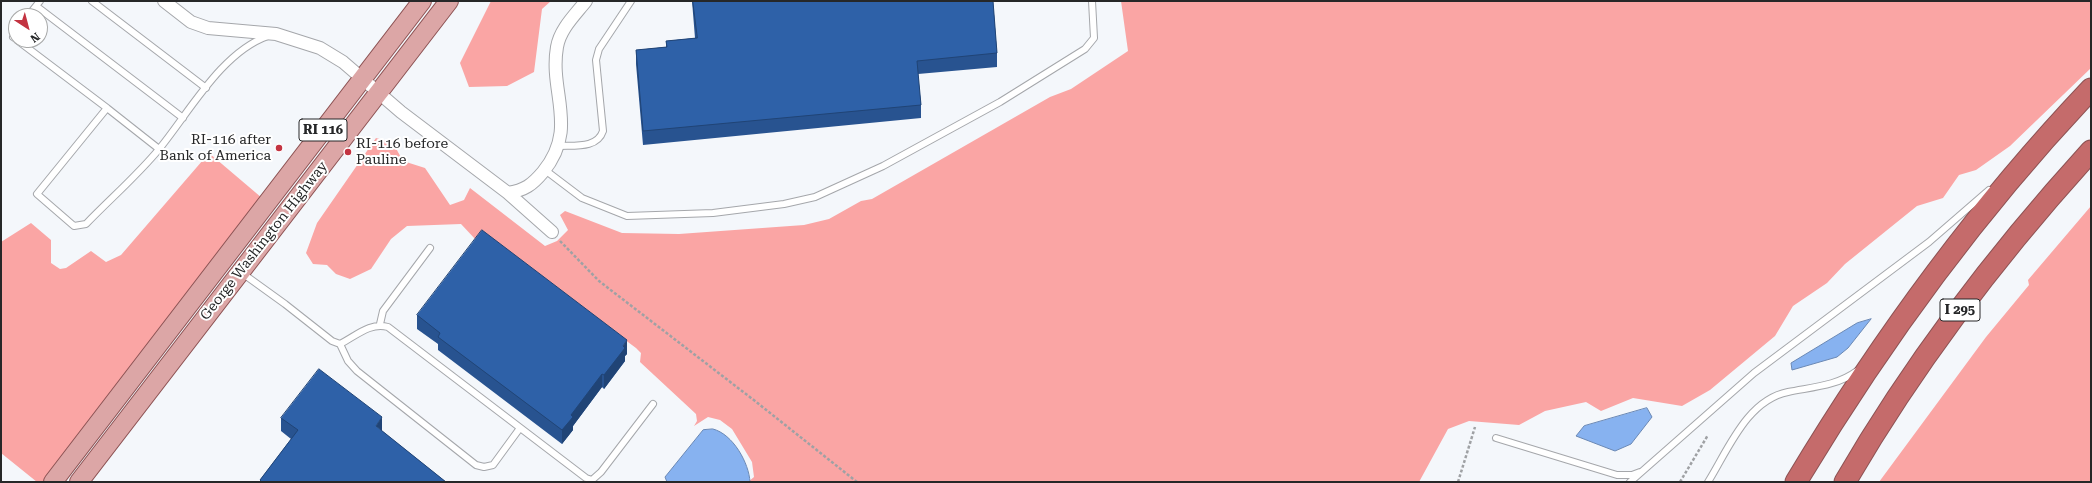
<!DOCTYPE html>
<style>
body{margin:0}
#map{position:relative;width:2092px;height:483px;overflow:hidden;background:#f4f7fb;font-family:"Roboto Serif",serif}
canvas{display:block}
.frame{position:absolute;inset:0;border:2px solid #262728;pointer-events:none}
.north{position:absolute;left:8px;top:8px;width:40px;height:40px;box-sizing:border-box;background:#fff;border:1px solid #a8a9a9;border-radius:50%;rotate:144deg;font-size:11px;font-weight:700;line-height:16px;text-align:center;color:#262728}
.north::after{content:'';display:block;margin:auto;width:14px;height:18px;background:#c33341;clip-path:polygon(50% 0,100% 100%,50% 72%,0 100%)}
</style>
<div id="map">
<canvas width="2092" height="483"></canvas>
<div class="frame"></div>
<div class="north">N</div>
</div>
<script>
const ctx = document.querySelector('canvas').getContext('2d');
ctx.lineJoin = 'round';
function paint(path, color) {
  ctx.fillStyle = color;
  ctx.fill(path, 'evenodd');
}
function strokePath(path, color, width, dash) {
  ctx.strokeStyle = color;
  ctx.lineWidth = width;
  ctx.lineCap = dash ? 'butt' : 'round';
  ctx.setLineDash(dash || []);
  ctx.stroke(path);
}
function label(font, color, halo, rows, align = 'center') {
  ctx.font = font + ' "Roboto Serif",serif';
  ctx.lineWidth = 4;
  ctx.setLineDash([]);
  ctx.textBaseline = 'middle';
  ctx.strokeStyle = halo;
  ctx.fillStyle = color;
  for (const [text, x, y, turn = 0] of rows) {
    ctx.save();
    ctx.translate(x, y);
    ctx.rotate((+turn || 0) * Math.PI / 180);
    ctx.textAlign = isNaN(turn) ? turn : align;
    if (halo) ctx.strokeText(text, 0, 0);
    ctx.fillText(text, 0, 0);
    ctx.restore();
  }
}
paint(new Path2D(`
 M491,1H551L542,9L534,72L507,86L469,87L460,63Z
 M1121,1H2091V68L2010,146L1976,170L1959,175L1943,198L1917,206L1845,264L1827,283L1793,306L1775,336L1710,390L1682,406L1633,398L1601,411L1586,402L1545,411L1519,425L1469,421L1448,429L1419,482H748L754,477L752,462L732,429L720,420L708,417L694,426L697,421L696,414L640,362L641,353L636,348L489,239L476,240L461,224L407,226L391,239L371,269L350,279L336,274L327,265L313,264L306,253L317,223L376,138L393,143L403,161L425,168L450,205L464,200L470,188L545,246L557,241L568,230L560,215L565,211L622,233L679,234L804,225L829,219L861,201L872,199L1050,97L1071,89L1128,51Z
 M209,153L262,198L45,482H37L1,453V242L31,223L51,240V263L60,269L66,268L91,251L106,262L121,255Z
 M2091,206V482H1879L1986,337L2029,285L2028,280Z`), '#faa5a4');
const water = new Path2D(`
 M1871,319L1848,348L1837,357L1792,370L1791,363L1857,323Z
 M1647,408L1652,417L1631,444L1615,451L1576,436L1584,426Z
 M713,429C733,434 749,463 750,482H667L665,477L703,430Z`);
paint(water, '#87b2f0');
strokePath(water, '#6a88b4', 1);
const lane = new Path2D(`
 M92,1L206,88
 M36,6L183,118
 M28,16L40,1
 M16,32L13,37L16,39
 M17,40L107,108
 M558,146C574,145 597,149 603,131L596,60L599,49L631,1
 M159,149L107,108L37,194L74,226L86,224C110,199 138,175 160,148C190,111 222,52 268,36
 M545,170L582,198L627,216L713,213L784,204L815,197L883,166L1000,102L1085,49L1094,38L1092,1
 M242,273L285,304L332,341L340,344C356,336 370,322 388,327L586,478L592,480L601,472L653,404
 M380,324L383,311L430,248
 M340,344L348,361L357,371L476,465L484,467L493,465L520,428
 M1496,438L1617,475H1632L1640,472
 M1630,482L1754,373L1929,242L1989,190
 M1708,482C1728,450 1747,400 1788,392C1812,387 1837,386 1857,371`);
const street = new Path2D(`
 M164,1L191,22L208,28L276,34L320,48L343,62L401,112L508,193C525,190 532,185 543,172C579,128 549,93 557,47C560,29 575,15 586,1
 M508,193L552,232`);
const primary = new Path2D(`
 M53,482L422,1
 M79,482L449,1`);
const highway = new Path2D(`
 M1796,482C1880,342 1978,208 2091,89
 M1845,482C1914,363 1999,252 2091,151`);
strokePath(lane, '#a5a7ab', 8);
strokePath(street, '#a5a7ab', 14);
strokePath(primary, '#8d5354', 20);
strokePath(highway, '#8d5354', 23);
strokePath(new Path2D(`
 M560,241L599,281L755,401L857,482
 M1458,482L1475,427
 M1680,482L1708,435`), '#9fa1a4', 2.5, [3, 2]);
strokePath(lane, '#fff', 6);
strokePath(street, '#fff', 12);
strokePath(primary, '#dca6a6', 18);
strokePath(highway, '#c56b6b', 21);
paint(new Path2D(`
 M692,1H993L997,53V67L918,74L921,105V118L643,145L636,64V50L666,47V41L695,38Z
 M417,315L627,354L625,356V361L604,389L602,387L573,426V430L562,444L438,350V344L417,329Z
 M281,418L382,431L446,482H260V480L291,439L281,431Z`), '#285390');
paint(new Path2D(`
 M627,340V354L625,356V361L604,389V375Z
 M602,374V387L573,426V430L562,444V430L571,415Z
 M382,417V431L376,426Z`), '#204476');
const building = new Path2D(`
 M693,1H993L997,53L917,61L921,105L643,131L636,50L667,47L666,41L697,38Z
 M482,230L627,340L623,346L625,348L604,375L602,374L571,415L573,417L562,430L438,337L440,333L417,315Z
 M319,369L382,417L376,426L446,482H262L260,480L298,430L281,418Z`);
paint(building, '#2e61a8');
strokePath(building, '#204476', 1);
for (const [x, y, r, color] of [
 [279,148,4,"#c33341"],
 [348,152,4,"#c33341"]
]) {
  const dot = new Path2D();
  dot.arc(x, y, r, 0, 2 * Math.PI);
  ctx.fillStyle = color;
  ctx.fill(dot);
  strokePath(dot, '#fff', 1.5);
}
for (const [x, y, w] of [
 [323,130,48],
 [1960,310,40]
]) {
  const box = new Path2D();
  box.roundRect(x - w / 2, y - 11, w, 22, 3);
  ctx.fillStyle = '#fff';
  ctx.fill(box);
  strokePath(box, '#262728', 1);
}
label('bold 13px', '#262728', null, [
 ["RI 116",323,130],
 ["I 295",1960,310]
]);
label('14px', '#262728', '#fff', [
 ["RI-116 after",271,140],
 ["Bank of America",271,156],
 ["RI-116 before",356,144,"left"],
 ["Pauline",356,160,"left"]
], 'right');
label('14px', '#262728', '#fff', [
 ["George Washington Highway",264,241,-52]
]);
</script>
